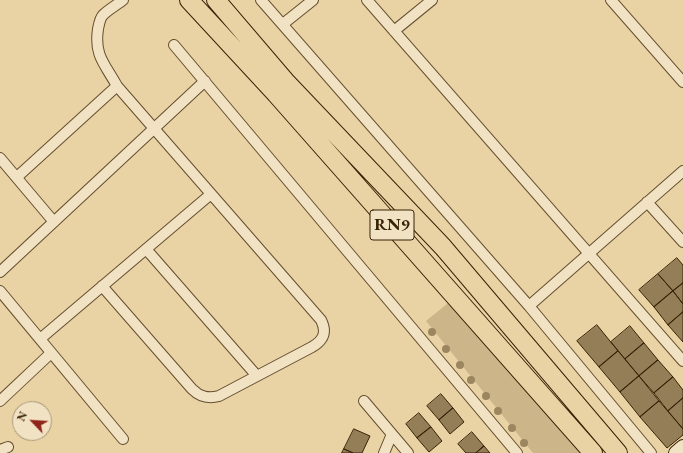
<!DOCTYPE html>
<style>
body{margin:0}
#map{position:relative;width:683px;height:453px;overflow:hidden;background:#e9d3a4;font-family:"EB Garamond",serif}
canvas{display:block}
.north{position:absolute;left:12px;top:401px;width:40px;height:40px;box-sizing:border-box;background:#f1e2c4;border:1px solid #a79578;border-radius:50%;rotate:295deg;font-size:11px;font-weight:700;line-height:16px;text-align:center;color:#382206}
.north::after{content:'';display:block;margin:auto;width:14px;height:18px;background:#8f2418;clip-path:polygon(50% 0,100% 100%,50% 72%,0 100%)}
</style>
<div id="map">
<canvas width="683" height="453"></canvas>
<div class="north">N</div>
</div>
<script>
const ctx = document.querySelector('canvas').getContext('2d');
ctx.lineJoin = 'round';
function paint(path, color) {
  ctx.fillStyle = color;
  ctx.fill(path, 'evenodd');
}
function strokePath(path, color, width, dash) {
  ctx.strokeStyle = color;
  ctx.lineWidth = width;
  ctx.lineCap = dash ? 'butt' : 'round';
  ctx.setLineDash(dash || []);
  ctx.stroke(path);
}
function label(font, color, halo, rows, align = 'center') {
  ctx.font = font + ' "EB Garamond",serif';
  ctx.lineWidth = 3;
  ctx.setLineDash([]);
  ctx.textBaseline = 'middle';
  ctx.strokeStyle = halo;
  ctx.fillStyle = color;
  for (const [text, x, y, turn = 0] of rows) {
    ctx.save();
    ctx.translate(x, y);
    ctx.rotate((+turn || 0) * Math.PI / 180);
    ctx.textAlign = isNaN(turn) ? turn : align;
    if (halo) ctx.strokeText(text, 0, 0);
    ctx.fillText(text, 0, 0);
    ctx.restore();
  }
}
paint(new Path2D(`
 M453,299L586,453H533L426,321Z`), '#cbb589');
const building = new Path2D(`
 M677,258L683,265V283L673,291L658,274Z
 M658,274L673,291L654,307L639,290Z
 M683,283V304L673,291Z
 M673,291L683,304V312L668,325L654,307Z
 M683,312V342L668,325Z
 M597,325L618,351L599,367L577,341Z
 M630,326L644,343L625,359L611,342Z
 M644,343L658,360L639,376L625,359Z
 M618,351L639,376L620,392L599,367Z
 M658,360L673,377L654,393L639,376Z
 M639,376L659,401L640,417L620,392Z
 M673,377L683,390V398L668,411L654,393Z
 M441,394L453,408L439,420L427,406Z
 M683,398V429L668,411Z
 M659,401L683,429V435L667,448L640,417Z
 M453,408L464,422L450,434L439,420Z
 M419,413L431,427L417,438L406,424Z
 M431,427L442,441L429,452L417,438Z
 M354,429L370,436L362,453H353L344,449Z
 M472,432L484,446L476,453H466L458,444Z
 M484,446L490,453H476Z
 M344,449L353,453H342Z`);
paint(building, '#947e58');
strokePath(building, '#382206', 1);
const street = new Path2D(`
 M261,0L529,306L651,453
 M367,0L683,361
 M611,0L683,82
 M283,24L313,0
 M394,31L432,0
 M174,45L517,453
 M0,158L54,222
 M17,177L117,86
 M647,202L683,242
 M146,249L257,376
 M0,272L205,81
 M102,286L192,389C200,397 208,399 219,396L312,347C324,340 327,332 321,320L117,86C105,64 94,56 98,29C99,24 100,18 103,15C109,9 117,5 123,0
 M0,291L123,439
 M529,306L683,171
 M40,339L211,194
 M0,401L51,353
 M364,401L408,453
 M0,450L8,447
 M384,453L392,434`);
const secondary = new Path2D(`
 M676,453L683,447`);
const highway = new Path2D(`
 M189,0L276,94L593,453
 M216,0L287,83L443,247L618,453`);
strokePath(street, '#644e2e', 12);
strokePath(secondary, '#382206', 16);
strokePath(highway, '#382206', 20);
strokePath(street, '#f1e2c4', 10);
strokePath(secondary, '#f1e2c4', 14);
strokePath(highway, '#e9d3a4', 18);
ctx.fillStyle = '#9c865f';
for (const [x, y] of [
 [432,332],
 [446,349],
 [460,365],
 [471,380],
 [486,396],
 [498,411],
 [512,428],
 [524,443]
]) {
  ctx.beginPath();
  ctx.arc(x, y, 4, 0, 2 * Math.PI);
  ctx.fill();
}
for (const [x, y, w] of [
 [392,225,44]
]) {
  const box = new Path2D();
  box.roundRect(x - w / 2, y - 15, w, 30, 3);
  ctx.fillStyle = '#f1e2c4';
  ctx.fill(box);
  strokePath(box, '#382206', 1);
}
label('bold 17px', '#382206', null, [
 ["RN9",392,225]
]);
</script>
